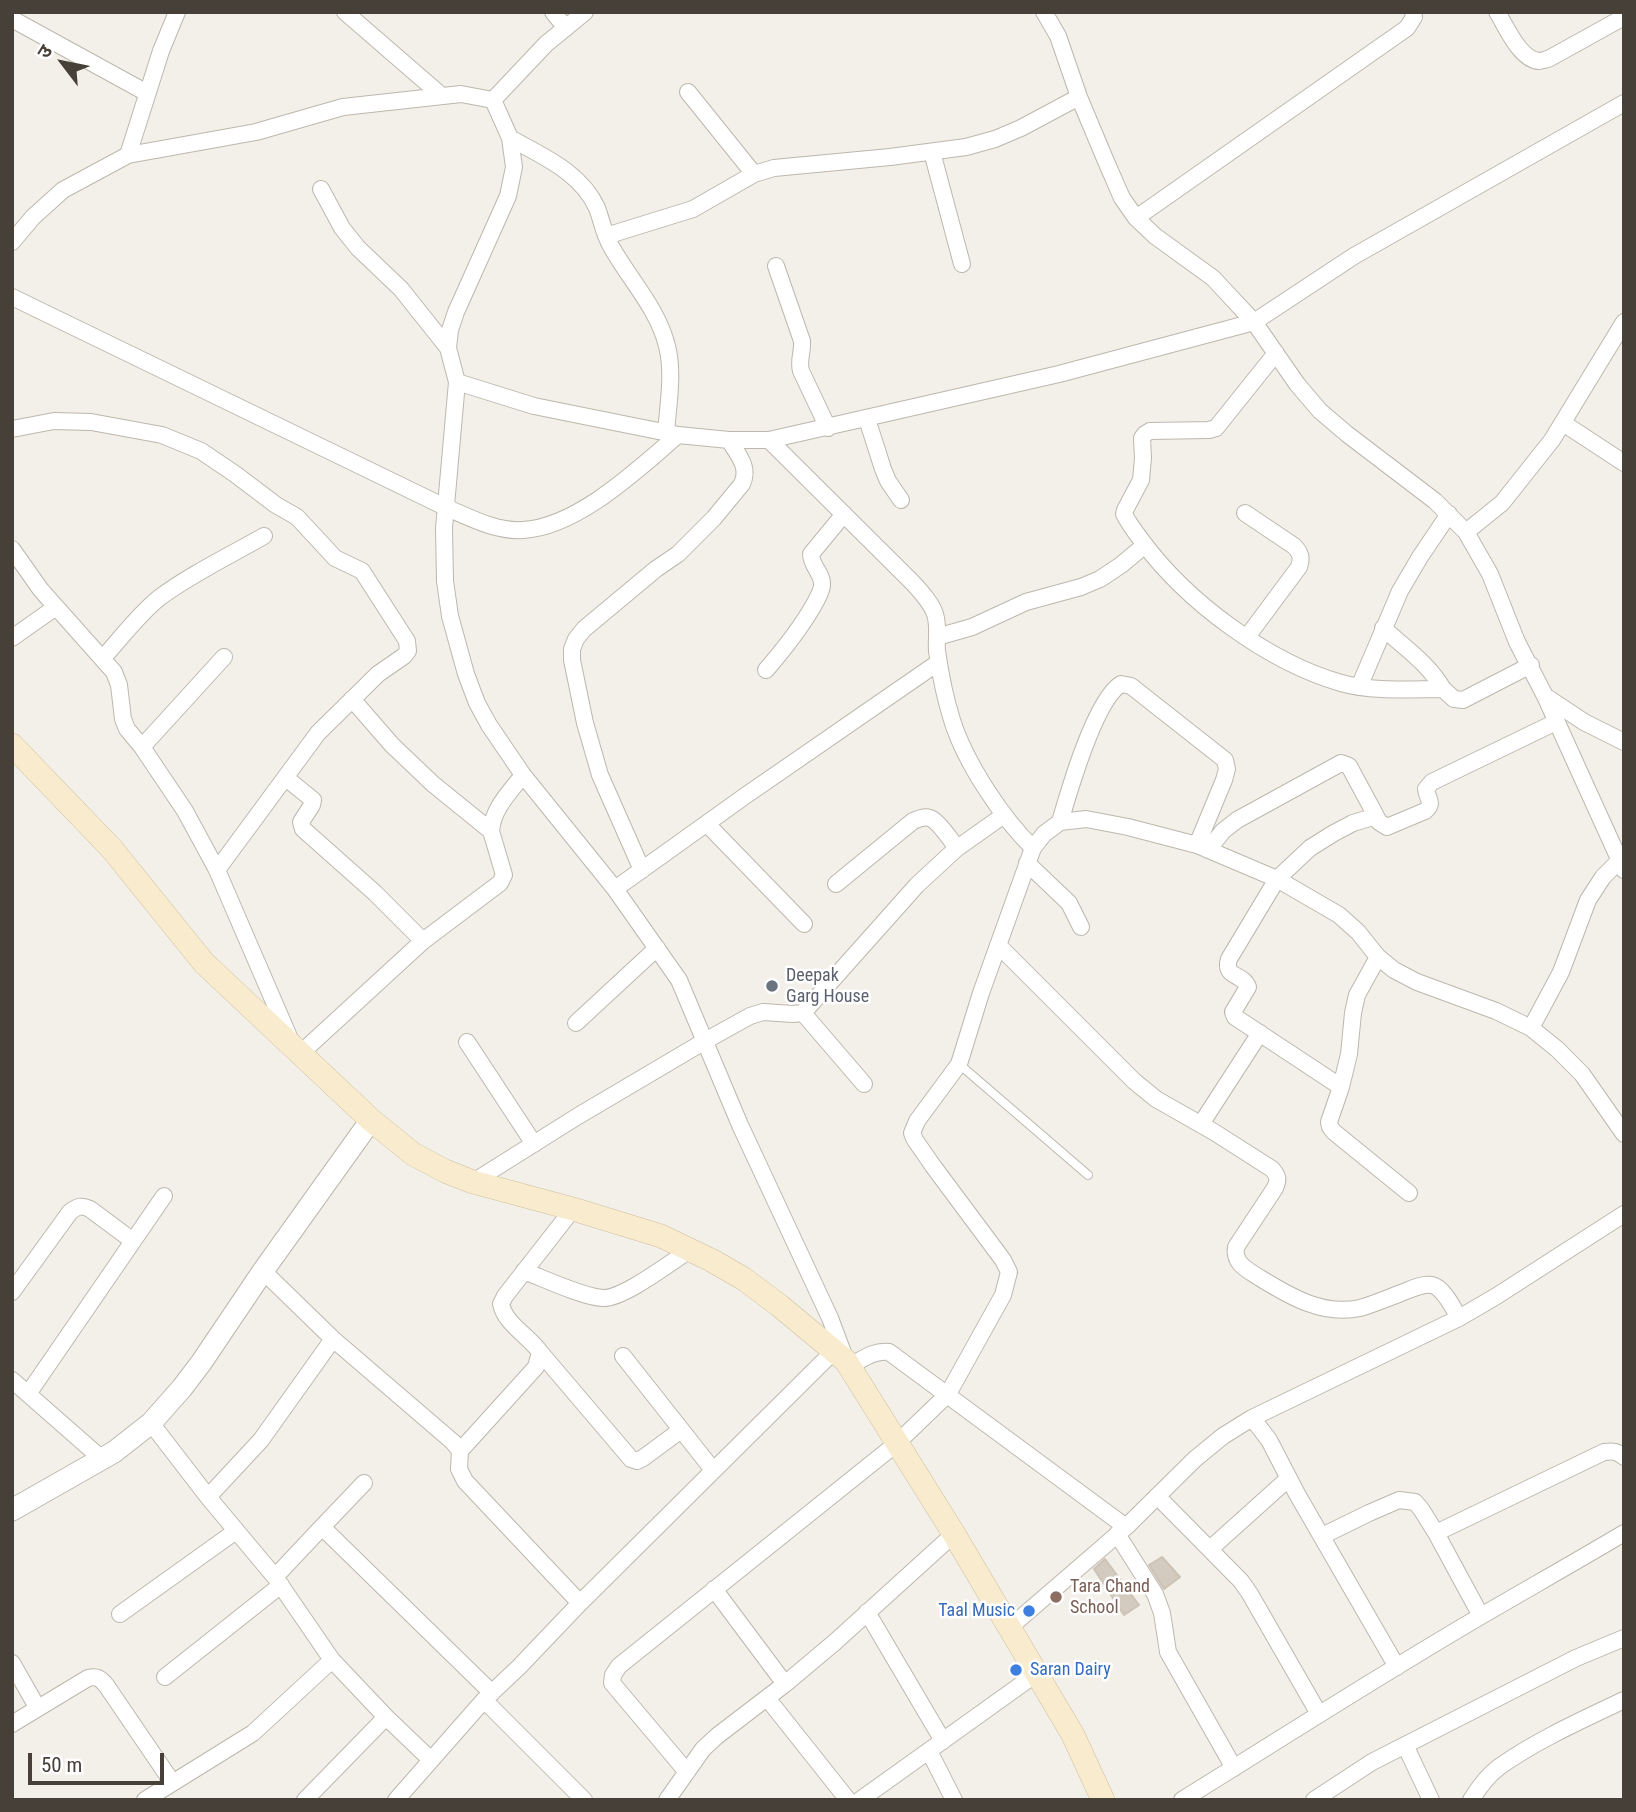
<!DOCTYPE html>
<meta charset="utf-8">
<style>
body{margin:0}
#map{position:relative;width:1636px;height:1812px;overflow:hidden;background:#f3f0ea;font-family:"Roboto Condensed","Noto Sans Devanagari",sans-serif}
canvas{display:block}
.frame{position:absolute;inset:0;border:14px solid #464039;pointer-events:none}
.north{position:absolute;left:28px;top:28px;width:70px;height:70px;-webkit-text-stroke:5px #fff;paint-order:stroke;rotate:302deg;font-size:19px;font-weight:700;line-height:28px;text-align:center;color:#464039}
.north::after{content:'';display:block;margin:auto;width:24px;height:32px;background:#464039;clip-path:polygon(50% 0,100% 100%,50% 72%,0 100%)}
.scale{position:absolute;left:28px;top:1753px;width:136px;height:32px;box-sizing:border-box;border:4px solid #464039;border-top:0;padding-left:9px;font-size:21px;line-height:24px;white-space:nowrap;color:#464039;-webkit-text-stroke:5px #fff;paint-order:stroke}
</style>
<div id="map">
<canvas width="1636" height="1812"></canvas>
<div class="frame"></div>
<div class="north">उ</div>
<div class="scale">50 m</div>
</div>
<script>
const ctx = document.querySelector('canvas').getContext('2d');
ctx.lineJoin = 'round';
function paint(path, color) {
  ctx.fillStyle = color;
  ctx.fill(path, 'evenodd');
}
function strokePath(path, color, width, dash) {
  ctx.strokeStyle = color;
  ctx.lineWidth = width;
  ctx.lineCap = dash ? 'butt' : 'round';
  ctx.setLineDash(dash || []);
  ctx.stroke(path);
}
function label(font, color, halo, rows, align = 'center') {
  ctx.font = font + ' "Roboto Condensed",sans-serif';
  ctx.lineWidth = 5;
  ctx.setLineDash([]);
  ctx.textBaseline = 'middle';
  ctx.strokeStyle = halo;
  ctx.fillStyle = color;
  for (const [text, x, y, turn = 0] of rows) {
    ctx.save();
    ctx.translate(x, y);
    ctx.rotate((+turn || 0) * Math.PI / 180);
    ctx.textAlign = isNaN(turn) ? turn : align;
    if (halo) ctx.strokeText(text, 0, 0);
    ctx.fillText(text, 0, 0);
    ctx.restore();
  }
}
const building = new Path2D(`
 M1162,1557L1180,1577L1164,1589L1149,1565Z
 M1105,1559L1139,1605L1124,1615L1094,1569Z`);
paint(building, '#d3cbc0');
strokePath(building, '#cdc2b4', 2);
const service = new Path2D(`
 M959,1064L1088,1175`);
const minor = new Path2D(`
 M345,12L442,96
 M553,12L566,28
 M585,12L546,44L493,100L510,138L514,167L508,196L456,312L450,330L448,348L457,382L444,528L445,581L450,616L466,674L477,703L489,725L523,775L615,889L679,980L740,1125L830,1318L845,1358
 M1044,12L1058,36L1079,97L1105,159L1122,198L1136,218L1155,236L1213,278L1226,292L1254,322L1297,384L1320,411L1347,434L1435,501L1466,532L1490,574L1517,642L1545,696L1624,870
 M1497,12C1506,26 1520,60 1539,61C1541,61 1548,59 1550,58L1624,17
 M12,19L147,93
 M688,92L754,174
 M510,138C542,156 581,172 597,208C602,221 604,235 612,248C630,280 658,309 667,346C674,373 668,405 666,433
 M932,152L962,264
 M128,155L161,51L177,12
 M321,189L342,228L358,248L401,289L448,348
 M1136,218L1407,28L1414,17L1413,12
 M606,236L693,209L754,174L774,168L890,157L966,147L995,139L1021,128L1079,97
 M12,242L33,217L63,190L128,155L256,132L343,107L461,94L493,100
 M776,266L802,341C803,352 798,360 801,371L828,428
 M12,297L445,507C469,517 496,532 523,530C578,527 638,469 678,435
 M1276,353L1216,428L1209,430L1150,431L1145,434L1142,438L1143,458L1141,480L1125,510L1124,514C1129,524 1136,533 1142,541C1187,602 1268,662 1341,683C1373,692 1410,689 1443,689L1454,699L1463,700L1531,665
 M457,382L534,406L678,435L729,440H769L1059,374L1254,322L1354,256L1624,103
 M867,419L883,469L888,481L901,500
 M1563,423L1624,463
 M12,429L54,421L91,422L162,435L201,451L235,474L276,505L297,517L335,558L362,571L407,641L408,651L404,656L378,674L318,733L217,870
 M769,440L913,583C921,592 931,602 935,614C939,626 936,639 937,651C940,672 946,701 952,720C965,762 1002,818 1033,848
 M1245,513L1294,546C1301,553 1302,558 1299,567L1247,637
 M1466,532L1502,503L1552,440L1624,322
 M12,549L41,590L114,672L119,685L123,719L127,729L142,747L185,811L217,870L290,1039
 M1383,628C1404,647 1429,664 1443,689
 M937,637L972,627L1026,602L1081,587L1100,579L1121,565L1145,545
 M12,638L56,607
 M103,658C121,638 138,615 159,598C191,574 229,556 264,536
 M766,670C785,648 802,627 816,601C818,597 822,590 822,585C823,574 811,566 811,554L844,514
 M1359,687L1400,591L1420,557L1449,514
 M1548,698L1584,722L1624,742
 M352,699L392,745L433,784L491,831
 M142,747L224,657
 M286,778L313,800L312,805L301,822L303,829L375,893L423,941
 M1060,822C1069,791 1095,700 1121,684L1131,686L1225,760L1227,769L1224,780L1197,845
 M707,824L804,924
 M1208,850L1223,831L1237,820L1341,763L1349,766L1376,816
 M1027,863L1069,903L1081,927
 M642,870L600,775L585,723L572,660V649L576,639L584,629L656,569L678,554L714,518L742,484C750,467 738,455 729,440
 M836,884L913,821C918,819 924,816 930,818C938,821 951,840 957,848
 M615,889L745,796L939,662
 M998,945L1134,1081L1156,1099L1214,1132L1272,1169C1278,1176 1279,1179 1275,1188L1236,1247C1233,1264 1248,1270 1260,1278C1291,1297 1323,1316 1360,1308C1374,1304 1388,1298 1401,1293C1410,1290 1422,1283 1432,1285C1444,1288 1453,1308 1459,1318
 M1378,957L1357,995L1353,1013L1349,1054L1341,1087L1329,1122L1330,1127L1334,1132L1409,1193
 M803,1013L864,1084
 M576,1023L657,948
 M1531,1028L1561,972L1588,900L1603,877L1619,861
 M467,1042L534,1144
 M301,1053L423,941L500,883L504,875L491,831C493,808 510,792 523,775
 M1341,1087L1235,1017L1233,1012L1248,987C1243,973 1223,978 1229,959L1277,879L1310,848L1334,833L1353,823L1376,816L1379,822L1387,827L1425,811C1435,803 1427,799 1426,789L1432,782L1556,722
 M1201,1124L1260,1033
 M473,1182L578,1116L705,1041L750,1016L763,1012L793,1014L803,1013L917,885L956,849L1004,815
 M263,1271L333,1339L453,1442L460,1451L459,1469L465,1481L580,1603
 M524,1271C545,1279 583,1297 603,1298C623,1299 671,1262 690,1250
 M12,1292L70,1212C78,1206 81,1205 90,1209L133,1241
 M540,1352L631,1459L637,1461L643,1458L681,1430
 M623,1356L713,1470
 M850,1366C863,1359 874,1350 889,1352L1126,1527
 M12,1380L102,1459
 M28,1394L164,1196
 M1252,1418L1269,1440L1297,1494L1397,1667
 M151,1423L208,1497L275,1577L332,1660L386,1717L431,1760
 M460,1451L536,1367L540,1352C529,1336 505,1324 501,1304L505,1296L573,1209
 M1157,1496L1241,1581L1250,1594L1319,1714
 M208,1497L261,1440L333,1339
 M322,1527L364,1483
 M1436,1533L1604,1452C1613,1451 1617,1451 1624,1457
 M1117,1534L1155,1594L1162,1613L1168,1652L1234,1768
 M1322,1536L1369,1513L1399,1500L1415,1502L1421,1509L1436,1533L1481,1616
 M1210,1549L1289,1478
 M275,1577L322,1527L492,1693
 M714,1589L785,1684
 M867,1612L943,1741
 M120,1614L236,1531
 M1009,1628L1126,1527L1195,1459L1223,1436L1252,1418L1459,1318L1495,1297L1624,1214
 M12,1663L37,1707
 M165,1677L281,1585
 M767,1698L848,1800
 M484,1700L584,1800
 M12,1724L88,1678C97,1676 100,1678 106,1685L172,1782
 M1405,1745L1431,1800
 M929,1751L954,1800
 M687,1772L612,1683L613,1675L619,1666L896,1444L948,1394L1003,1295L1009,1272L1003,1260L933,1166L915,1140L912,1133L917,1121L959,1064L981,993L1033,848L1044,834L1060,822L1086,819L1128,827L1197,845L1277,879L1339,915L1358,932L1378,957L1394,970L1417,982L1496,1011L1531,1028L1557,1049L1582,1074L1624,1134
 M145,1800L253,1733L332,1660
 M305,1800L386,1717
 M396,1800L484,1700L519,1667L580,1603L835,1350
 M667,1800L703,1749L717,1736L785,1684L835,1642L954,1534
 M860,1800L1036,1674
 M1182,1800C1282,1738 1380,1675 1481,1616C1529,1588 1577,1561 1624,1533
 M1314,1800L1372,1762L1576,1658L1624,1638
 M1471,1800C1479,1787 1487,1776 1499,1767C1537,1740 1582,1720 1624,1700`);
const tertiary = new Path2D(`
 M12,1510L114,1452L151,1423L182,1388L201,1363L263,1271L371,1120`);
const secondary = new Path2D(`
 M12,745L112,849L204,963L371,1120L413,1154L445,1171L473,1182L573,1209L661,1236L711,1260L744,1279L780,1306L846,1361L954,1534L1073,1735L1103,1800`);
strokePath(service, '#bdb7ad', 10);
strokePath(minor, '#bdb7ad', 18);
strokePath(tertiary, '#bdb7ad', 23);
strokePath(secondary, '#cdbe9e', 24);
strokePath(service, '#fff', 8);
strokePath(minor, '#fff', 16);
strokePath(tertiary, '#fff', 21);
strokePath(secondary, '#f9ecce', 23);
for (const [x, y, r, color] of [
 [772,986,7,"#6b7280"],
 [1056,1597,7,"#8d6e63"],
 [1029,1611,7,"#3f7fe0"],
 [1016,1670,7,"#3f7fe0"]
]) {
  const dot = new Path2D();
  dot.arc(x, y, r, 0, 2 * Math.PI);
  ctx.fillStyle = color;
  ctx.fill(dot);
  strokePath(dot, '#fff', 2.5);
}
label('18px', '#5b616d', '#fff', [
 ["Deepak",786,976],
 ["Garg House",786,997]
], 'left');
label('18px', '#785e54', '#fff', [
 ["Tara Chand",1070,1587],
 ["School",1070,1608]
], 'left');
label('18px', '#366cbe', '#fff', [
 ["Taal Music",1015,1611],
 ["Saran Dairy",1030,1670,"left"]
], 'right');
</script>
